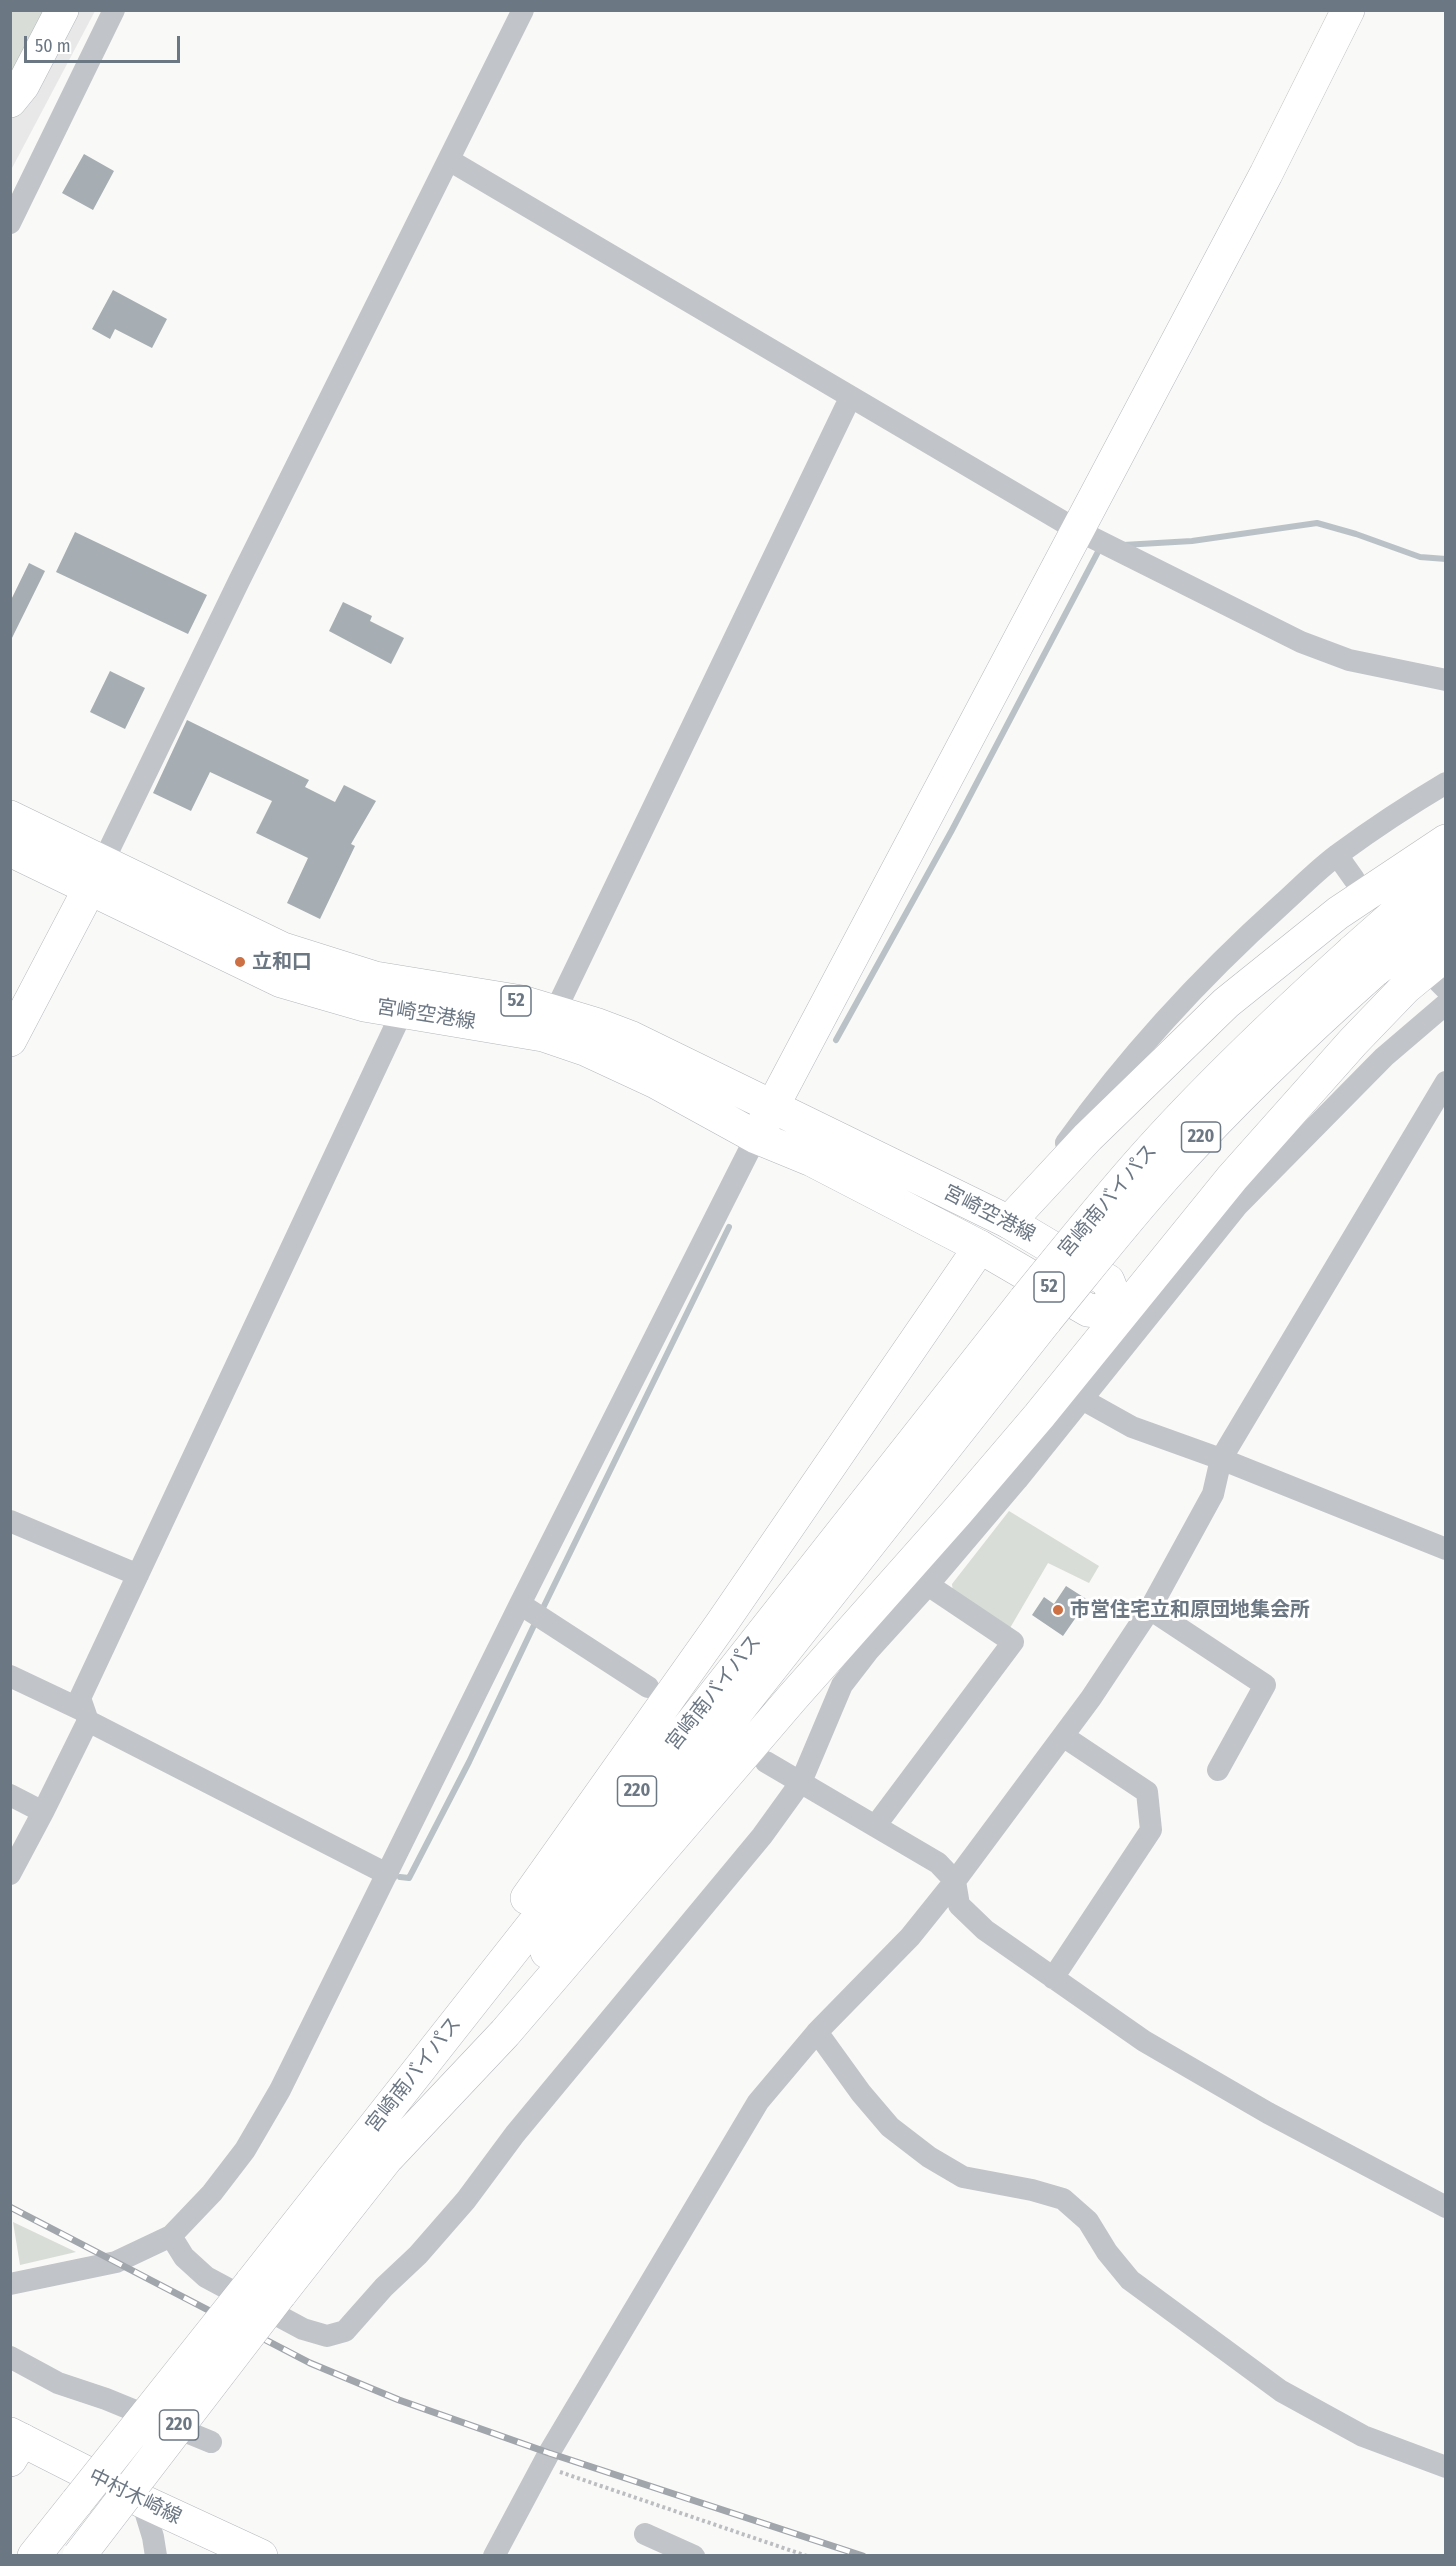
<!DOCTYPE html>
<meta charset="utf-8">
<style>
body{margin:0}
#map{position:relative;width:1456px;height:2566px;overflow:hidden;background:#f9f9f7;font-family:"Fira Sans Condensed",sans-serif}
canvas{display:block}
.frame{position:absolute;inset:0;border:12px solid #6c7784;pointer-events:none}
.scale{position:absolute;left:24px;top:36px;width:156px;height:27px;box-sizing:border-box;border:3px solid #6c7784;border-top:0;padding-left:8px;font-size:18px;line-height:21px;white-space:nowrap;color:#6c7784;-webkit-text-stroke:4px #fff;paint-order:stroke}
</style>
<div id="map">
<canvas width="1456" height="2566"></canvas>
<div class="frame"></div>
<div class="scale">50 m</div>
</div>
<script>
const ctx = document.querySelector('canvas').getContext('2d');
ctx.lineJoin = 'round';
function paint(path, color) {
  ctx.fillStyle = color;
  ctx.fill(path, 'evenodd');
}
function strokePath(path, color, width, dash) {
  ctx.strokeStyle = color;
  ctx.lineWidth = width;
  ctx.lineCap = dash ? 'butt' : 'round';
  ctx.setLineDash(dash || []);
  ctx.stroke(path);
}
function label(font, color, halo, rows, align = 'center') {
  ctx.font = font + ' "Fira Sans Condensed","Noto Sans JP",sans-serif';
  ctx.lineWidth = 6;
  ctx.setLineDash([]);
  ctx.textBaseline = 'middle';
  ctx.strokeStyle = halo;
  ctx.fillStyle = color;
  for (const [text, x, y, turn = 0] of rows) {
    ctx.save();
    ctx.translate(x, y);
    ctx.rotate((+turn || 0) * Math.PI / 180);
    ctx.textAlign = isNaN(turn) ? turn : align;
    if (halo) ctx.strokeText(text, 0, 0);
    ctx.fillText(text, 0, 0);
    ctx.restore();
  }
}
paint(new Path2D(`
 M11,11H95L11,170Z`), '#e7e8e7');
paint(new Path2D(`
 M11,11H56L11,77Z
 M1009,1511L1099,1566L1089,1583L1048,1563L1010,1628L953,1593L952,1584Z
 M13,2222L76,2252L20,2265Z`), '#d8ddd7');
strokePath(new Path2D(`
 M1123,545L1192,541L1317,523L1356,534L1420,557L1446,559
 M836,1040L952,830L1100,548
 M541,1612L729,1227
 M400,1877L409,1878L469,1762L536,1621`), '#bac2c7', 6);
paint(new Path2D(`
 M84,154L114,171L93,210L62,193Z
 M113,290L167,319L152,348L115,329L110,339L92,329Z
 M75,532L207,595L188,634L56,572Z
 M29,563L45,571L10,642V602Z
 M343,602L372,616L370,621L404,638L391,664L329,631Z
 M110,671L145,688L125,729L90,712Z
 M187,720L309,780L305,787L335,802L344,785L376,801L351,844L355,846L320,919L287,903L308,858L256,833L272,801L210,772L191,811L153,793Z
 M1066,1586L1088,1600L1063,1636L1032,1615L1044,1597L1054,1604Z`), '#a6adb3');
const secondary = new Path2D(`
 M10,101L23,85L62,10
 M10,1040L103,863
 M759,1132L1266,174L1348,10
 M10,2434L142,2501L261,2556`);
const primary = new Path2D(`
 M10,817L283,949L375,978L522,1002L595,1024L632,1038L1009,1222L1108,1281L1121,1314L1088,1310L980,1247L812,1160L756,1137L656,1082L587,1050L543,1035L364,1005L281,981L10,850`);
const highway = new Path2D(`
 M1352,952L1394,915L1446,878
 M1374,971L1446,916
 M1009,1222L1088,1137L1226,1003L1338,913L1446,841
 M527,1898L722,1623L980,1247
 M547,1952L1046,1320
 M388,2157L505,2033L792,1698L957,1512L1039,1416L1232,1178L1353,1042L1405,988L1446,954
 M251,2283L1025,1300
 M280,2294L401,2140
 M10,2460L22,2440
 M34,2556L77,2502`);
strokePath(secondary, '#b4b8bc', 34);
strokePath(primary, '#b3b6ba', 34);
strokePath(highway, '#b5b7bb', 34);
strokePath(new Path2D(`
 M560,2472L807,2556`), '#bbbdc0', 4, [3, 3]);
strokePath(new Path2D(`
 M449,160L1077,530L1301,642L1349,660L1446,680
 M10,223L114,10
 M1337,855L1354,879
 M103,862L239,581L523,10
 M1436,979L1446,989
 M549,1024L850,398
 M1066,1143C1128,1056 1202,976 1282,904C1301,887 1319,868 1340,853C1374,828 1409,805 1446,783
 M1080,1398L1132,1427L1221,1459L1446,1549
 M10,1521L138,1575
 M520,1604L648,1687
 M1150,1609L1265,1685L1218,1770
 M10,1676L84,1711
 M766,1762L938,1863L955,1881L959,1905L985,1930L1144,2041L1268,2113L1446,2207
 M10,1795L43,1812L10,1874
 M43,1812L88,1721
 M876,1825L1013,1642L928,1585
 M387,1874L88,1721L80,1698L402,1012
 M1053,1978L1151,1830L1147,1792L1063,1736
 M817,2032L861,2093L890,2127L929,2157L963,2177L1032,2190L1063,2199L1088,2221L1107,2252L1130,2280L1281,2391L1363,2436L1446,2467
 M171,2236L184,2257L206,2277L303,2329L327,2336L345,2331L384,2287L418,2255L466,2200L515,2134L762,1836L801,1782L842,1685L869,1650L928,1585L1017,1480L1237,1206L1384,1057L1446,1004
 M10,2284L116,2262L171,2236L212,2193L245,2150L280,2090L520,1604L756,1137
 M10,2357L58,2383L106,2399L211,2442
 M142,2501L153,2537L156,2556
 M645,2534L694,2556
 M494,2556L549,2453L758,2102L817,2032L910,1937L955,1881L1091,1698L1150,1609L1213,1494L1221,1459L1446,1082`), '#c1c4c8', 22);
strokePath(secondary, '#fff', 33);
strokePath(primary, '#fff', 33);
strokePath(highway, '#fff', 33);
const rail = new Path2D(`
 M10,2207L310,2363L399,2400L549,2453L863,2556`);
strokePath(rail, '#a1a6ac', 7);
strokePath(rail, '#fff', 4.5, [14]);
const highwayBridge = new Path2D(`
 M1025,1300C1064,1252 1103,1203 1144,1157C1209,1084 1280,1017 1352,952
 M1046,1320C1086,1271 1126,1220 1169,1172C1233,1101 1302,1035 1374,971
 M77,2502L251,2283
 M79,2556L280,2294`);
strokePath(highwayBridge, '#b5b7bb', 34, []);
strokePath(highwayBridge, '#fff', 33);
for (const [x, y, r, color] of [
 [240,962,6,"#cd7043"],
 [1058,1610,6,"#cd7043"]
]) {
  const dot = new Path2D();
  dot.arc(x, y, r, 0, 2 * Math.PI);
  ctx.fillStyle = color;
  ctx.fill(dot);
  strokePath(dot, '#fff', 2);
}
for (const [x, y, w] of [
 [516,1001,30],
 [1201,1137,39],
 [1049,1287,30],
 [637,1791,39],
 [179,2425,39]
]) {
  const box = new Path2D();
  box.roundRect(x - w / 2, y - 15, w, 30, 4.5);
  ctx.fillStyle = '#fff';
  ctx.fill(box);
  strokePath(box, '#6c7784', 1.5);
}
label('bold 18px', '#6c7784', null, [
 ["52",516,1001],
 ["220",1201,1137],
 ["52",1049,1287],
 ["220",637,1791],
 ["220",179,2425]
]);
label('bold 20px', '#6c7784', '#fff', [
 ["立和口",252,962],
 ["市営住宅立和原団地集会所",1070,1610]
], 'left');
label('20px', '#6c7784', '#fff', [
 ["宮崎空港線",426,1015,9],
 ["宮崎南バイパス",1108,1201,-50],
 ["宮崎空港線",989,1214,27],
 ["宮崎南バイパス",714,1693,-52],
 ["宮崎南バイパス",414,2075,-52],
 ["中村木崎線",135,2497,26]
]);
</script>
